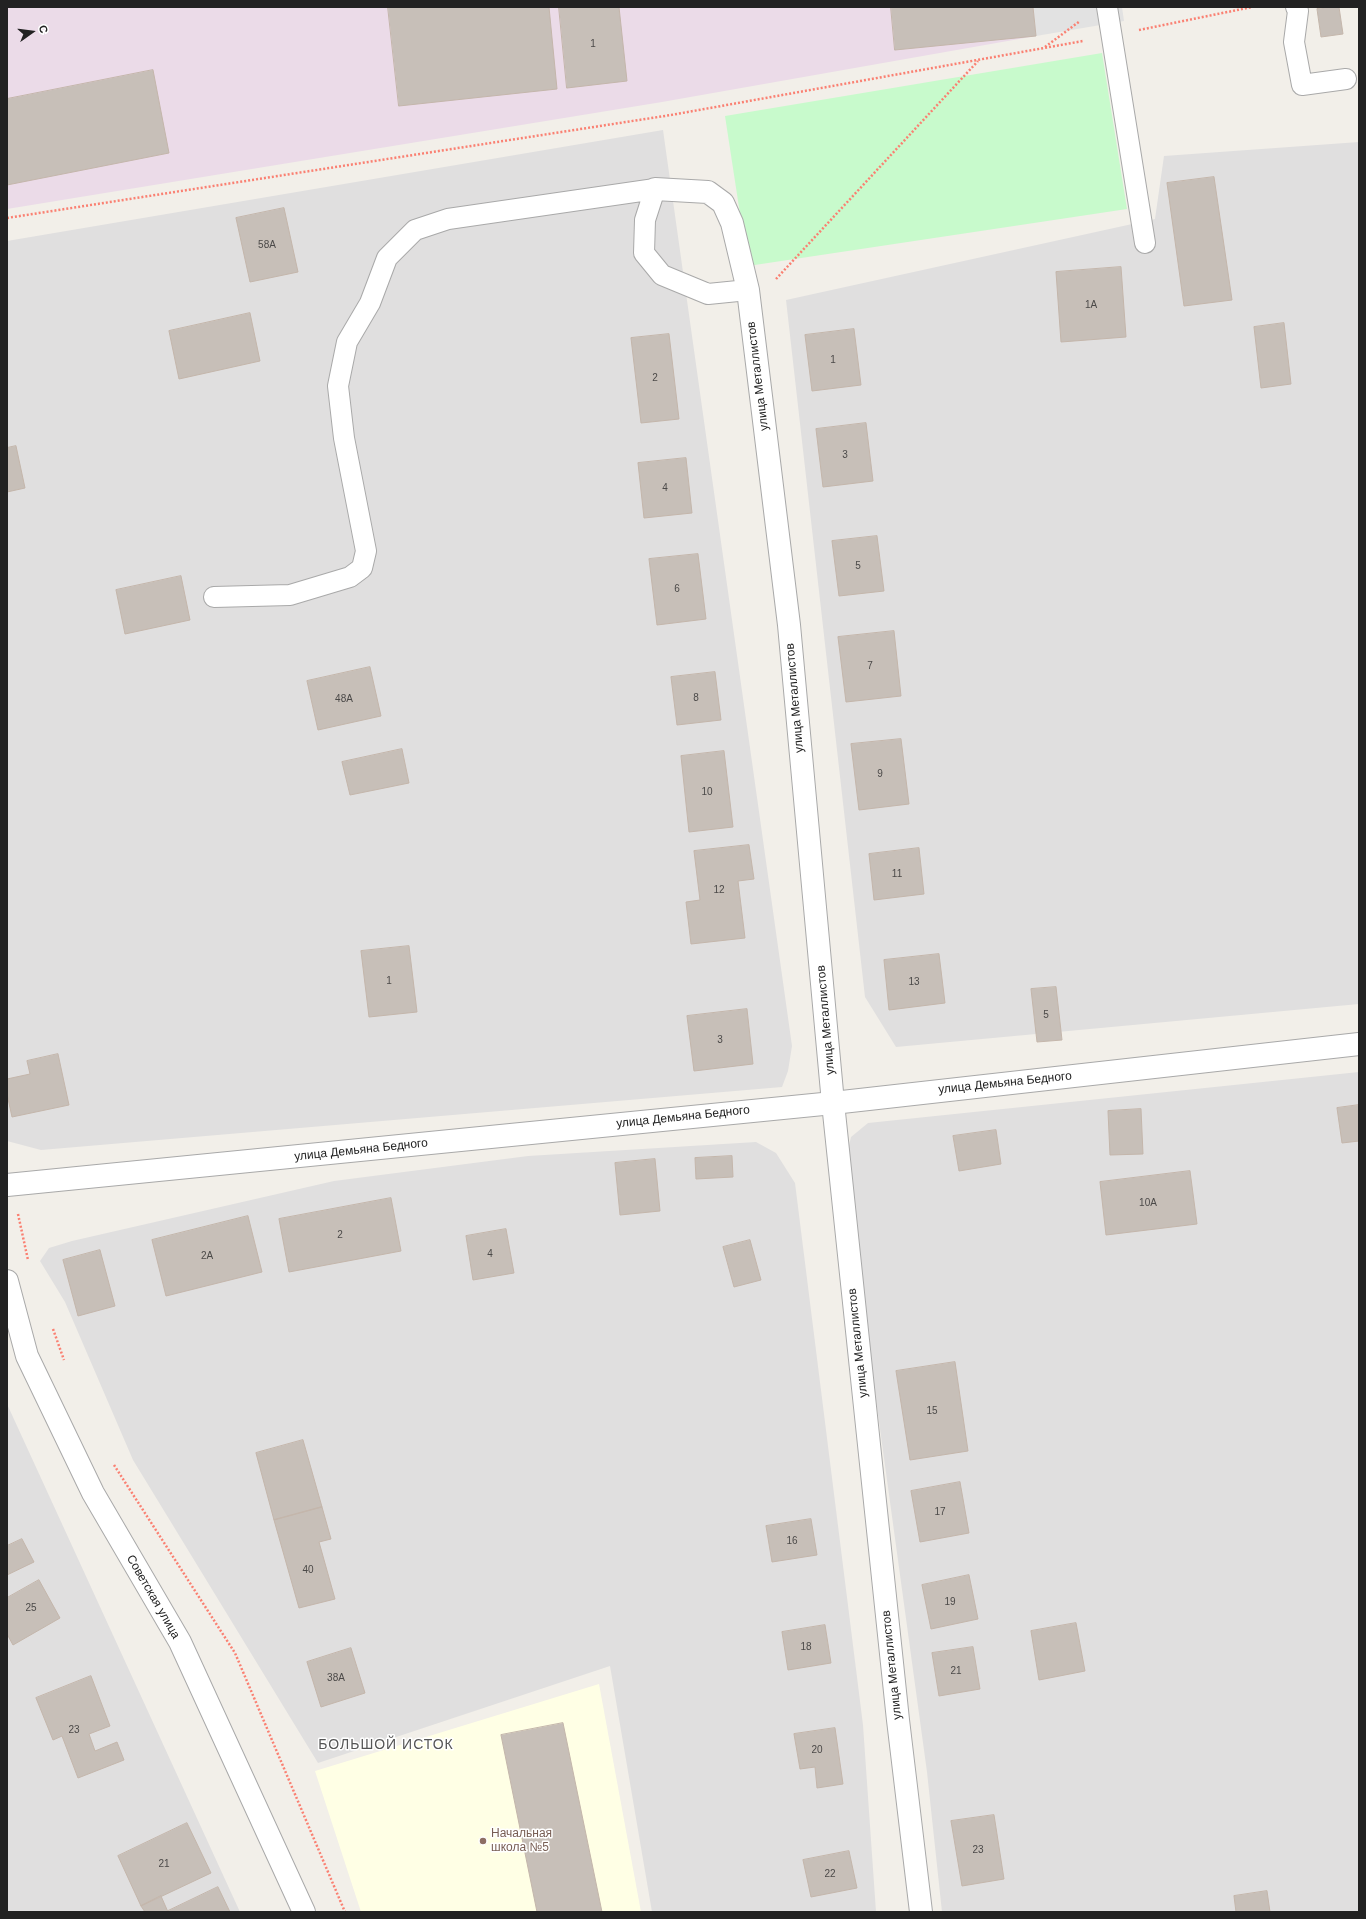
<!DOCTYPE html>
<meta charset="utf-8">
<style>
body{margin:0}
#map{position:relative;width:1366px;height:1919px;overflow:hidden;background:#f2efe9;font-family:Arial,sans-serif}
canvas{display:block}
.frame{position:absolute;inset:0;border:8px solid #222;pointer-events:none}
.north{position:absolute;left:12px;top:12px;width:40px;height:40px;-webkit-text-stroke:3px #fff;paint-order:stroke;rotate:76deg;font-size:11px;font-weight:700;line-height:16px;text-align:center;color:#222}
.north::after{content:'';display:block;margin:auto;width:14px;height:18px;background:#222;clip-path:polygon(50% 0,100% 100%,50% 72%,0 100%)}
</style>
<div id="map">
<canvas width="1366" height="1919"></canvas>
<div class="frame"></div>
<div class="north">С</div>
</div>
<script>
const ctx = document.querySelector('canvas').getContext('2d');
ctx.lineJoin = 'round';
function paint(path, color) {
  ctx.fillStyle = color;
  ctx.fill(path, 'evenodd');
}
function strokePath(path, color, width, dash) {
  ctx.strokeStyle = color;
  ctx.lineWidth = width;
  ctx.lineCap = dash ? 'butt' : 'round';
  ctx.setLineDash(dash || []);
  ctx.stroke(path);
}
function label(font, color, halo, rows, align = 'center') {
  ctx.font = font + ' Arial,sans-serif';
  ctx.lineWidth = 3;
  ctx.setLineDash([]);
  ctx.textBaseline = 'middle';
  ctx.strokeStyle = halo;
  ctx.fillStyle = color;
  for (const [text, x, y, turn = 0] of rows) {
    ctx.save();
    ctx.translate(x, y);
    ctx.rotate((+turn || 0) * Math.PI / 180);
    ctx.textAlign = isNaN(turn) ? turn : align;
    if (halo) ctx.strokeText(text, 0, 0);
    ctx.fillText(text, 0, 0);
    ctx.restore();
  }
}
paint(new Path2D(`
 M663,130L792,1046L788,1071L782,1087L41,1150L7,1141V241Z
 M1359,142V1004L896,1047L865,997L786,300L1155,219L1164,156Z
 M1359,1072V1912H942L927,1772L844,1166L851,1137L868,1123Z
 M756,1142L776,1153L795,1183L863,1725L876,1912H652L610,1666L318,1763L133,1460L65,1302L40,1261L49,1248L72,1241L334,1181L528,1156Z
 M7,1404L240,1912H7Z`), '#e0dfdf');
paint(new Path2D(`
 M7,7H1033L1036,36L662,102L7,209Z`), '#ebdbe8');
paint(new Path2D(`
 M599,1684L641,1912H361L315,1771Z`), '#ffffe5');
paint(new Path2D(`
 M1102,53L1127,209L748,266L725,116Z`), '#c8facc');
paint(new Path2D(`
 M1033,7H1122L1124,21L1036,36Z`), '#e2e2e2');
const building = new Path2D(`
 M388,7H549L557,89L399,106Z
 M559,7H619L627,81L567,88Z
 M891,7H1033L1036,36L895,50Z
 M1328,7H1339L1343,34L1321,37L1317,9Z
 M153,70L169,153L7,185V99Z
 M1214,177L1232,300L1184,306L1167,183Z
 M284,208L298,272L250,282L236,218Z
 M1121,267L1126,337L1061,342L1056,272Z
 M250,313L260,361L179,379L169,331Z
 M1284,323L1291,384L1261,388L1254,327Z
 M854,329L861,385L812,391L805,335Z
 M669,334L679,419L641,423L631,338Z
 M866,423L873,481L823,487L816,429Z
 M16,446L25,488L7,492V448Z
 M686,458L692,513L644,518L638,463Z
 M877,536L884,591L839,596L832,541Z
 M698,554L706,619L657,625L649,559Z
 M181,576L190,620L125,634L116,590Z
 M894,631L901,696L846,702L838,637Z
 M370,667L381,716L318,730L307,681Z
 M715,672L721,720L677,725L671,677Z
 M901,739L909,804L859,810L851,744Z
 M402,749L409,783L350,795L342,762Z
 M724,751L733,827L689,832L681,756Z
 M749,845L754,879L738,881L745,938L691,944L686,902L700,900L694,851Z
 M919,848L924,894L874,900L869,854Z
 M409,946L417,1012L369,1017L361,951Z
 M939,954L945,1003L889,1010L884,960Z
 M1056,987L1062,1040L1037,1042L1031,989Z
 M747,1009L753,1064L694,1071L687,1016Z
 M58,1054L69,1105L12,1117L7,1094V1079L30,1074L27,1061Z
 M1359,1105V1141L1342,1143L1337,1108Z
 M1141,1109L1143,1154L1110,1155L1108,1111Z
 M996,1130L1001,1164L959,1171L953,1136Z
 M732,1156L733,1177L696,1179L695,1158Z
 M655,1159L660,1211L620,1215L615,1163Z
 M1190,1171L1197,1224L1106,1235L1100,1182Z
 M391,1198L401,1251L289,1272L279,1219Z
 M248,1216L262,1272L166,1296L152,1240Z
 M506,1229L514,1273L473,1280L466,1236Z
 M750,1240L761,1280L734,1287L723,1247Z
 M100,1250L115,1306L78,1316L63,1260Z
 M955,1362L968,1451L910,1460L896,1371Z
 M303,1440L322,1507L274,1520L256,1453Z
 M960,1482L969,1533L920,1542L911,1491Z
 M322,1507L331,1539L319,1542L335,1599L299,1608L274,1520Z
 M811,1519L817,1555L772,1562L766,1526Z
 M22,1539L34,1562L7,1575V1546Z
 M969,1575L978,1619L931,1629L922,1585Z
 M39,1580L60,1618L13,1645L7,1634V1598Z
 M1076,1623L1085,1671L1039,1680L1031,1631Z
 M825,1625L831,1663L788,1670L782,1632Z
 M973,1647L980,1689L939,1696L932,1653Z
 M351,1648L365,1693L321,1707L307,1662Z
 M91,1676L110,1726L89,1734L95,1751L117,1742L124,1760L78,1778L62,1736L53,1740L36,1698Z
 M563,1723L602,1912H537L501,1735Z
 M835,1728L843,1784L817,1788L815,1767L800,1769L794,1734Z
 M994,1815L1004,1879L962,1886L951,1821Z
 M187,1823L211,1873L141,1906L118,1856Z
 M849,1851L857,1888L811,1897L803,1860Z
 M218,1887L230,1912H168V1911Z
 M1267,1891L1270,1912H1236L1234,1896Z
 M161,1896L168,1912H145L141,1906Z`);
paint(building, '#c7bfb8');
strokePath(building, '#c4b6ab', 1);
const service = new Path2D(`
 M1107,7L1145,243
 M1296,7L1298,11L1294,42L1302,85L1346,79
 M214,597L290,595L350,577L362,568L366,551L344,438L338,386L347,342L370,303L387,258L415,230L448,219L655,189L645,220L644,253L662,275L708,294L748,290`);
const minor = new Path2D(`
 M655,189L708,192L723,203L732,223L748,290L789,625L833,1103L898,1720L921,1912`);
const tertiary = new Path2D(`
 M7,1185L833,1103L1359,1044
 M7,1281L27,1356L93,1493L180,1642L304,1912`);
strokePath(service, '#a9a9a9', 22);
strokePath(minor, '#a9a9a9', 24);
strokePath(tertiary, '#a9a9a9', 24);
strokePath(new Path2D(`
 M1139,30L1252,7
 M1045,47L1080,21
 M7,218L671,115L1083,41
 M776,279L978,61
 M18,1214L28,1260
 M53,1329L64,1360
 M114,1465L235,1653L345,1912`), '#fa8072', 2.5, [2, 2]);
strokePath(service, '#fff', 20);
strokePath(minor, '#fff', 22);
strokePath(tertiary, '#fff', 22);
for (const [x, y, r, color] of [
 [483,1841,4,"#8d6e63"]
]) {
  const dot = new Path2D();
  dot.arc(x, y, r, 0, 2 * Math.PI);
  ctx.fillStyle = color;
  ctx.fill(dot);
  strokePath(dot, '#fff', 1.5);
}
label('10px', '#4b4948', null, [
 ["1",593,44],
 ["58А",267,245],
 ["1А",1091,305],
 ["1",833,360],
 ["2",655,378],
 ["3",845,455],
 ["4",665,488],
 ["5",858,566],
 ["6",677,589],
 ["7",870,666],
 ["8",696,698],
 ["48А",344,699],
 ["9",880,774],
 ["10",707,792],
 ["11",897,874],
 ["12",719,890],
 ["1",389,981],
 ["13",914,982],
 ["5",1046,1015],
 ["3",720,1040],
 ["10А",1148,1203],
 ["2",340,1235],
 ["4",490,1254],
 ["2А",207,1256],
 ["15",932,1411],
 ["17",940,1512],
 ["16",792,1541],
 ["40",308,1570],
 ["19",950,1602],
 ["25",31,1608],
 ["18",806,1647],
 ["21",956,1671],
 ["38А",336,1678],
 ["23",74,1730],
 ["20",817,1750],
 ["23",978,1850],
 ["21",164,1864],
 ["22",830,1874]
]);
label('12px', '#222', '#fff', [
 ["улица Металлистов",758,376,-97],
 ["улица Металлистов",795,698,-95],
 ["улица Металлистов",826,1020,-95],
 ["улица Демьяна Бедного",1005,1083,-6],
 ["улица Демьяна Бедного",683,1117,-6],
 ["улица Демьяна Бедного",361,1150,-6],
 ["улица Металлистов",858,1343,-96],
 ["Советская улица",153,1597,60],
 ["улица Металлистов",892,1665,-96]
]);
label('12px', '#785e54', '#fff', [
 ["Начальная",491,1834],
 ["школа №5",491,1848]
], 'left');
ctx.letterSpacing = '1px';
label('14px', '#555', '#fff', [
 ["БОЛЬШОЙ ИСТОК",386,1745]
]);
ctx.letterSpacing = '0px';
</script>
